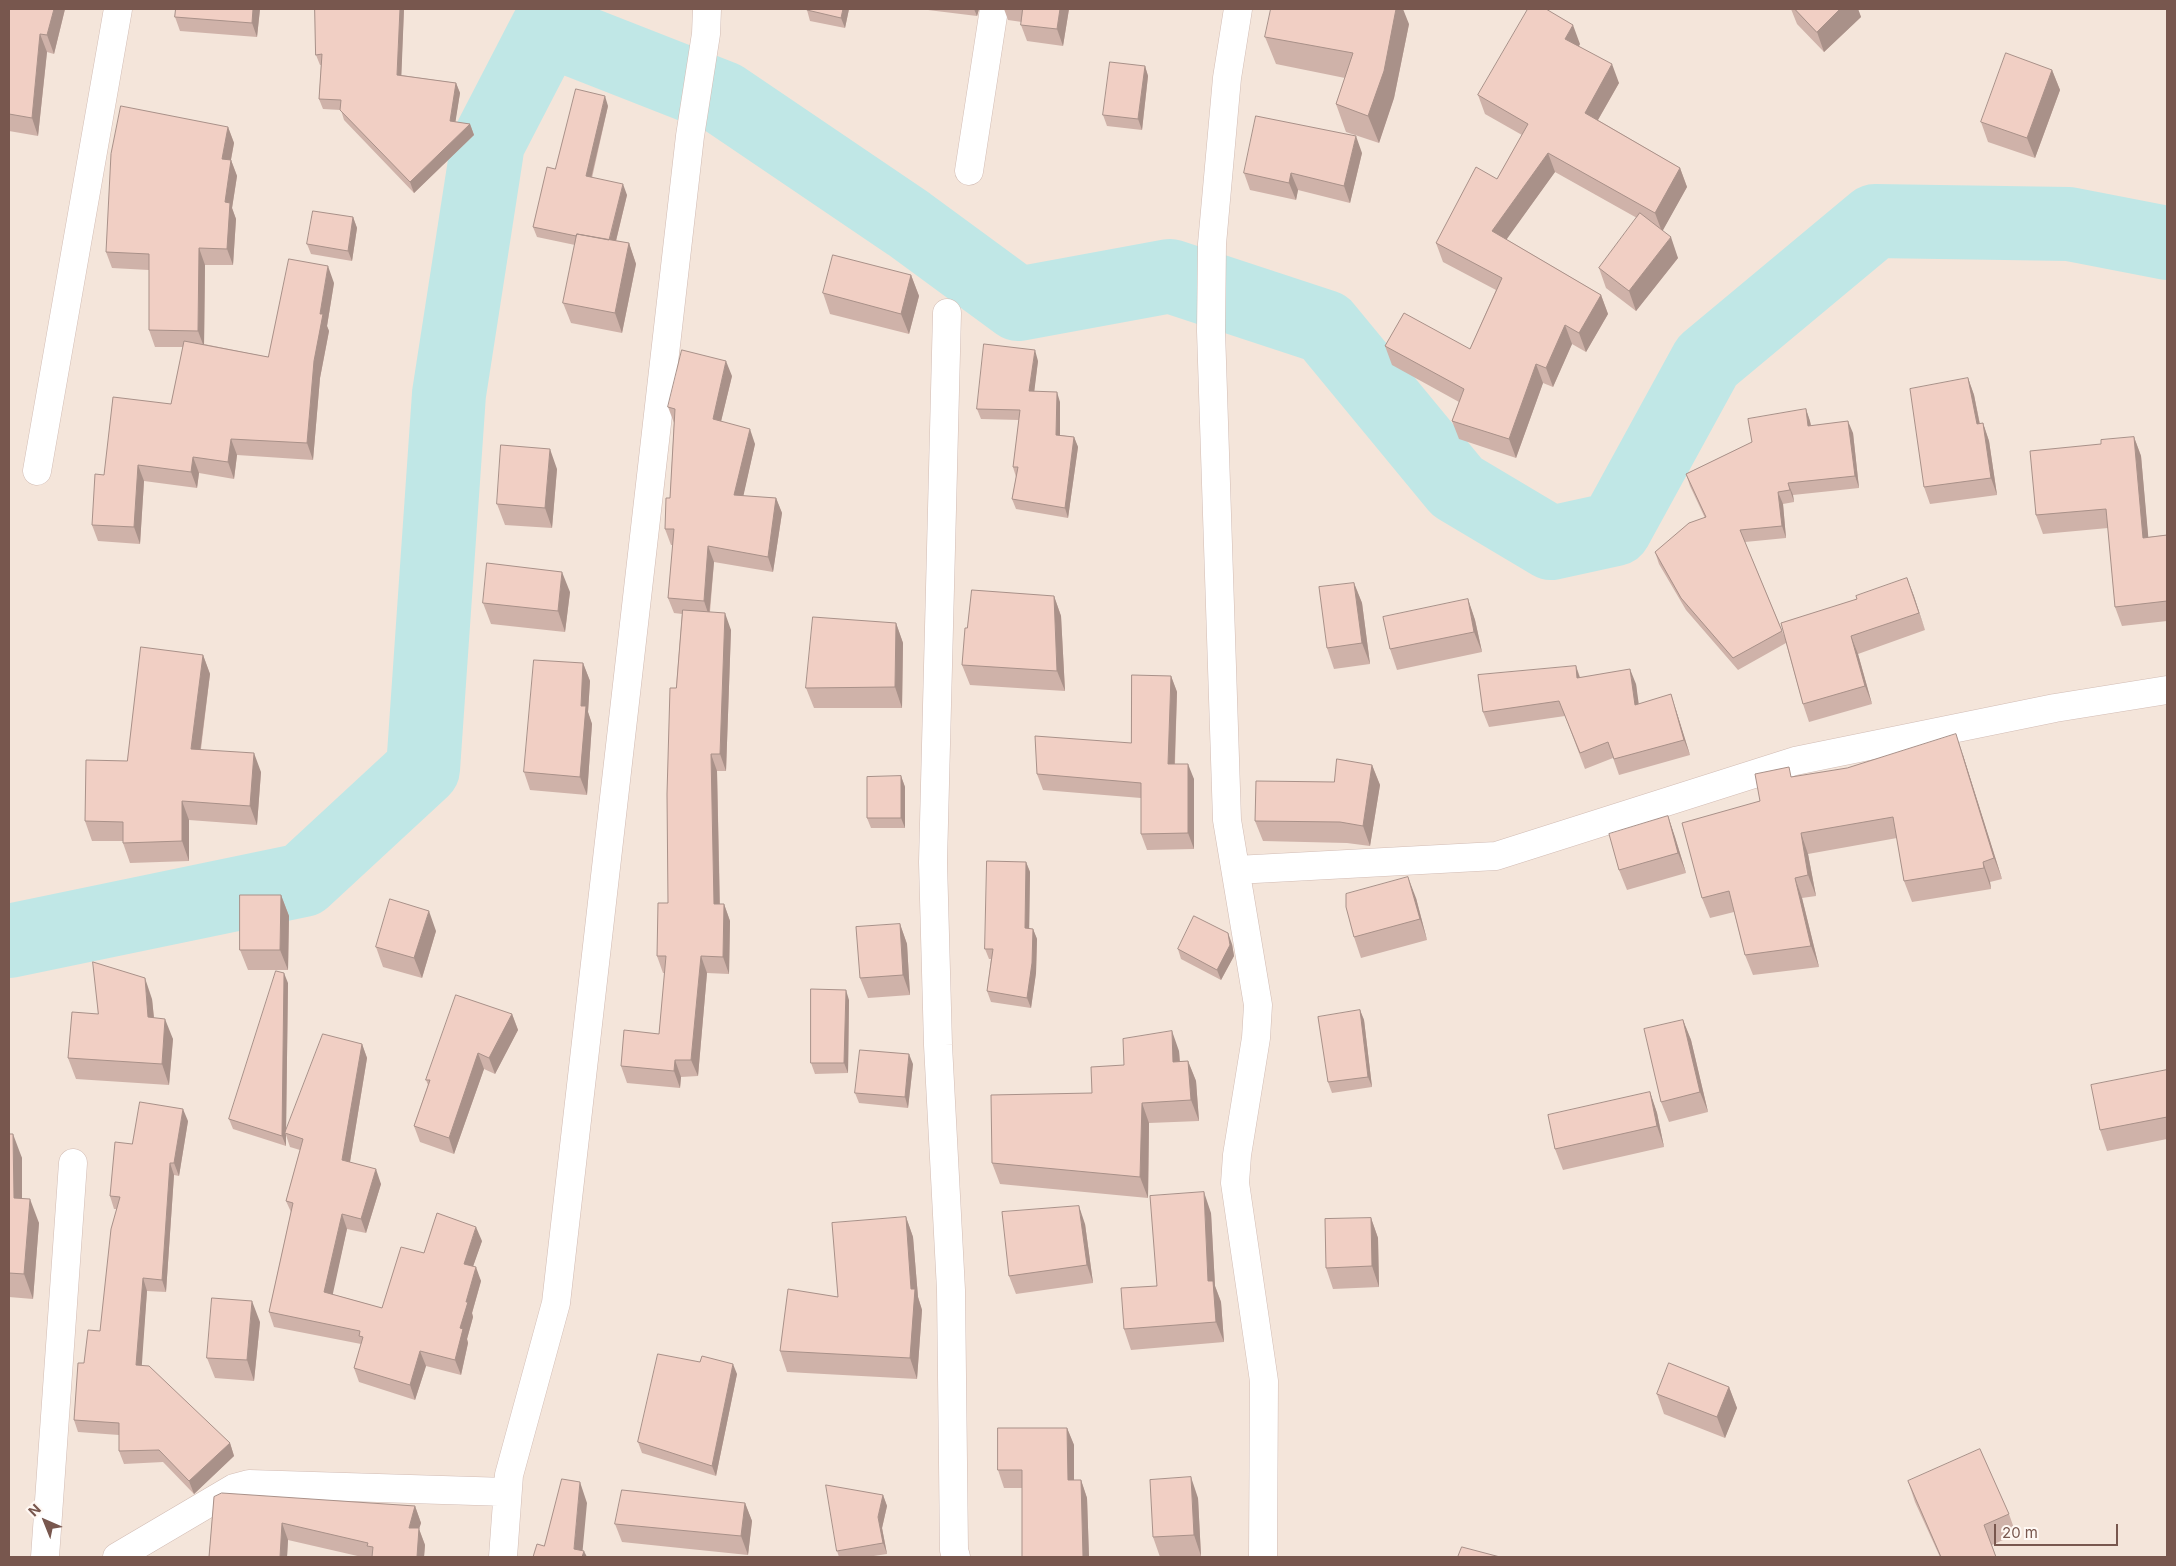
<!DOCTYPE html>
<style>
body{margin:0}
#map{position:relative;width:2176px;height:1566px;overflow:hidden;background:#fcf4ec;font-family:Inter,sans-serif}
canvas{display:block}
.frame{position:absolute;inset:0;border:10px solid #78574e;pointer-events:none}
.north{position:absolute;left:20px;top:1496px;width:50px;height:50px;-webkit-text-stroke:4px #fff8f3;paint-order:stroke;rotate:316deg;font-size:14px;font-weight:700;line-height:20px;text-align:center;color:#78574e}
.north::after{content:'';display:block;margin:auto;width:18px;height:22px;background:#78574e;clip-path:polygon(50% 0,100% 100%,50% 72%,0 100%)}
.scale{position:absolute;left:1994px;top:1524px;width:124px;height:22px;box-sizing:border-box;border:2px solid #78574e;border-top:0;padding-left:6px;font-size:15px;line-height:18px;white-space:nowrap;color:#78574e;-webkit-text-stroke:4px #fff8f3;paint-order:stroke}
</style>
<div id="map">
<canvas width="2176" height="1566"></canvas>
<div class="frame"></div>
<div class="north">N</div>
<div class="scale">20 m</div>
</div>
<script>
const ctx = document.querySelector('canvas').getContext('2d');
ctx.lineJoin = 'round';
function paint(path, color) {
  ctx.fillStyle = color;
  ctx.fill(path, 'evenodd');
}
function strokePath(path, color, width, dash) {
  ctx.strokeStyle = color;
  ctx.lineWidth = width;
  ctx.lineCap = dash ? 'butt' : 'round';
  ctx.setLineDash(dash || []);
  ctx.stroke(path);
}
paint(new Path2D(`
 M9,9H2167V1557H9Z`), '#f4e5da');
strokePath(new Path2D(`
 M9,941L303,880L423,769L449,394L488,143L547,29L723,98L909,224L1018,304L1170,276L1325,327L1457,487L1551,543L1615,529L1707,361L1875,221L2069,224L2167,243`), '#c0e7e6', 74);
const minor = new Path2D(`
 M1238,9L1227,78L1212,244L1211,331L1227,820L1258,1005L1256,1038L1237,1155L1235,1183L1264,1381L1263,1557
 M969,171L994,9
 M947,313L933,862L938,1045L951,1290L954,1550L956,1557
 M37,471L118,9
 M1236,870L1496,856L1795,761L2055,708L2167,690
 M45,1557L73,1163
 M117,1557L234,1488L249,1484L507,1492
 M503,1557L509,1475L556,1303L690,136L706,34L707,9`);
strokePath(minor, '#d2bcb4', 29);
strokePath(minor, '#fff', 28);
paint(new Path2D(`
 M9,9H65L54,54L47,52L38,136L9,131Z
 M176,9H260L257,37L180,31L175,17Z
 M315,9H404L401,75L456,83L460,93L455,122L470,124L474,135L414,193L344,120L341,110L323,109L319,99L321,65H320L316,55Z
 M849,9L845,28L810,21L807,10Z
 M928,9H979L977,16L928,10Z
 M1004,9H1069L1063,46L1027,41L1021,25L1022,22L1008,20Z
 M1791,9H1858L1861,17L1824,52L1797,24Z
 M1409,24L1394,98L1379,143L1346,132L1336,104L1345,78L1276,64L1265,37Z
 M1580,44L1579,46L1619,83L1598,120L1680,168L1687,187L1662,231L1678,258L1636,311L1606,288L1599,268L1637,218L1555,172L1506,239L1601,295L1608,314L1586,352L1572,344L1553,387L1543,383L1516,458L1459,439L1452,421L1459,402L1392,365L1385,346L1470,349L1496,290L1443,262L1436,243L1497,179L1522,135L1485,114L1478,95Z
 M1145,66L1148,76L1142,130L1107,126L1103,115Z
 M2052,70L2060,90L2035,158L1988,142L1981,122Z
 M608,106L592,178L627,195L616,241L629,243L636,264L622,333L571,323L563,303L575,245L537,237L533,227L555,169Z
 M228,127L234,143L231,160L237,176L232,208L236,219L233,265H205L204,344L268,357L334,283L327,326L329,331L320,378L313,460L237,455L234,479L199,473L197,488L144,481L140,544L98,541L92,525L104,475L171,404L183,347H155L149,330V270L112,268L106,252Z
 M1362,153L1350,203L1298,190L1296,200L1250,190L1244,173Z
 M353,217L357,228L352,261L311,254L307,244Z
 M911,275L919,296L909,334L830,314L823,293Z
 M1038,361L1034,391L1060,402V435L1074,437L1078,447L1068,518L1016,509L1012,499L1016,477L1013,467L1019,420L981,419L977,409Z
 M732,376L721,421L755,444L743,496L776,498L782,513L773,572L714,562L710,612L731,630L726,771H717L720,904H724L730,921L729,974L707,973L698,1076L681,1077L680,1088L627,1083L621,1066L659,1034L665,973H663L657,956L668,903L676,688L682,614L674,613L668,598L673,545H671L665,529L670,498L674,423L668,407Z
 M1968,378L1974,395L1980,424L1983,423L1989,441L1997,495L1930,504L1924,487Z
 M1806,409L1811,425L1853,433L1859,488L1793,495L1794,502L1783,504L1786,538L1745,542L1786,640L1857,599L1907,578L1925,630L1858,654L1872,704L1809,722L1803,704L1786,643L1738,670L1686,610L1659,564L1655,552L1705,518L1690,486L1686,474L1752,442Z
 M2134,437L2141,456L2148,537L2167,535V621L2122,626L2115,607L2108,528L2043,534L2036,515L2101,444Z
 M557,469L552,528L505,525L497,504Z
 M1354,583L1362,603L1370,664L1334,669L1327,648Z
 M570,592L565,632L491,624L483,603Z
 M1054,596L1061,616L1065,691L970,685L962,665L967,628Z
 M1468,599L1475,620L1482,652L1397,670L1390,649Z
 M896,623L903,643L902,708H814L806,688Z
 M203,655L210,674L201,749L261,772L257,825L189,820V861L130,863L123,843V841H92L85,821Z
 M583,663L590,681L588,712L592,724L587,795L530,790L524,772Z
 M1576,666L1580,677L1636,684L1638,704L1676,710L1690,755L1619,775L1613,758L1585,769L1565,716L1489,727L1483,712Z
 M1171,676L1177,692L1175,764L1194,779V849L1147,850L1141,834V798L1043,790L1037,774L1131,743Z
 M1963,755L2002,879L1990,882L1991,889L1912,902L1904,881L1897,838L1808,854L1816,896L1802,898L1819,967L1753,975L1745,955L1734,912L1710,918L1702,898L1760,801L1793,777Z
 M1372,765L1380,785L1370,846L1347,843L1263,841L1255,821L1334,782Z
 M901,776L905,787V828H871L867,818Z
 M1668,816L1675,837L1686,873L1627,890L1619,870Z
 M1026,862L1030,872L1029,929H1033L1037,939L1036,973L1031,1008L991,1002L987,991L991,959H989L985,949Z
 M281,895L289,916L288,970H248L240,950Z
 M1416,898L1427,940L1361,958L1354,937Z
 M900,924L907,944L910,995L868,998L860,978Z
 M436,931L422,978L383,967L376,947Z
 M1232,944L1234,956L1221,980L1181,959L1178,949Z
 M288,983L286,1131L362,1044L367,1058L350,1162L381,1184L366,1233L347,1229L332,1294L382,1308L424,1253L482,1241L473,1266L481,1281L472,1313L473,1317L467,1339L468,1343L461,1375L426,1366L415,1400L359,1382L354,1368L361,1344L274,1327L269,1312L291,1212L286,1201L300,1150L290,1147L286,1135V1146L233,1129L229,1119Z
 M152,999L154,1018L173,1039L169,1085L76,1079L68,1058L98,1014Z
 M849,1000L848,1073L815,1074L811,1063Z
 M1360,1010L1364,1020L1372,1087L1332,1093L1328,1082Z
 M512,1014L518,1030L495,1074L484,1069L454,1154L420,1142L414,1126L428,1085L426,1080Z
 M1683,1020L1691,1040L1708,1112L1669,1122L1661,1102Z
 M1179,1051L1180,1061H1188L1196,1081L1199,1121L1149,1123L1148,1198L1000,1184L992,1163L1092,1093L1124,1065Z
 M913,1064L908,1108L859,1103L855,1093Z
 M2167,1070V1139L2107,1151L2100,1130Z
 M1650,1092L1657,1113L1664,1147L1563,1170L1555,1149Z
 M188,1121L179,1176L174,1175L166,1292L147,1291L141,1365L230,1443L234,1456L194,1494L163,1462L124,1464L119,1451V1435L78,1432L74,1420L84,1363L100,1331L117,1209H114L110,1196L132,1144Z
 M9,1134L22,1158V1198L39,1223L33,1299L9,1297Z
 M1211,1213L1215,1286L1221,1302L1224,1342L1131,1350L1124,1329Z
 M906,1217L913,1237L918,1297L922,1310L917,1379L787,1372L780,1351L838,1297Z
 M1371,1218L1378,1238L1379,1287L1333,1289L1326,1268Z
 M1085,1224L1093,1283L1016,1294L1009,1276Z
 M260,1322L254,1381L215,1378L207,1358Z
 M700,1362L737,1374L716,1476L642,1453L638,1442Z
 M1729,1387L1737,1408L1725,1438L1664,1414L1657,1394Z
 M1067,1428L1074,1445V1480H1081L1087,1498L1089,1557H1022V1488H1004L998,1470Z
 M1908,1481L2009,1514L2016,1534L1992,1545L1996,1557H1940L1915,1502Z
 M883,1495L887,1506L882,1528L887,1554L867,1557H839L837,1551Z
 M214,1497L415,1506L421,1523L419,1529L425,1545L424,1557H362L288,1540L287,1557H209Z
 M1198,1498L1201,1556L1160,1557L1153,1537Z
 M745,1503L752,1521L748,1555L622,1542L615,1524Z`), '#cfb2a9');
paint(new Path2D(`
 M54,9H65L54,54L47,35Z
 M253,9H260L257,37L252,23Z
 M400,9H404L401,85L397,75Z
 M843,9H849L845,28L841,18Z
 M974,9H979L977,16Z
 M1060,9H1069L1063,46L1057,29Z
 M1396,9H1403L1409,24L1394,98L1379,143L1368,116Z
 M1840,9H1858L1861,17L1824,52L1817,32Z
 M1573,25L1580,44L1572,58L1565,39Z
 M40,34L47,52L38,136L32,118Z
 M1612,64L1619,83L1591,132L1585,113Z
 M1145,66L1148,76L1142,130L1138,119Z
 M2052,70L2060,90L2035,158L2027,138Z
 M456,83L460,93L454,131L450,121Z
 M605,96L608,106L589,187L586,176Z
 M470,124L474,135L414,193L410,182Z
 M228,127L234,143L228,175L222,159Z
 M1356,136L1362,153L1350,203L1344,186Z
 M1548,153L1555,172L1499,250L1492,231Z
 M231,160L237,176L232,208L236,219L233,265L227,249L225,202Z
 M1680,168L1687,187L1662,232L1655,213Z
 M1291,173L1298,190L1296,200L1289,183Z
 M623,184L627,195L613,253L609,242Z
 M353,217L357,228L352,261L348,251Z
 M1671,237L1678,258L1636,311L1629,291Z
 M629,243L636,264L622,333L615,313Z
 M199,248L205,265L204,347L198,331Z
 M328,266L334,283L327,326L329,331L320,378L313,460L307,443L314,361L320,314Z
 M911,275L919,296L909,334L901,314Z
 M1601,295L1608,314L1586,352L1579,333Z
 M1565,325L1572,344L1553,387L1546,368Z
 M1035,350L1038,361L1033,402L1029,391Z
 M726,361L732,376L718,434L713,419Z
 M1536,364L1543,383L1516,458L1509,439Z
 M1968,378L1974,395L1983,441L1977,424Z
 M1057,392L1060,402V445L1056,435Z
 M1806,409L1810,421L1813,438L1808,426Z
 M1848,421L1853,433L1859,488L1855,476Z
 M1983,423L1989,441L1997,495L1991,478Z
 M750,429L755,444L740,511L734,495Z
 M1074,437L1078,447L1068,518L1065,508Z
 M2134,437L2141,456L2150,556L2143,538Z
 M231,439L237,455L234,479L228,462Z
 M550,449L557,469L552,528L545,508Z
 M193,457L199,473L197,488L191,472Z
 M138,465L144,481L140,544L134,527Z
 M1788,483L1793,495L1794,502L1790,490Z
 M1778,492L1783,504L1786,538L1782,526Z
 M776,498L782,513L773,572L768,557Z
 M708,546L714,562L709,616L704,601Z
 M562,572L570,592L565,632L558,611Z
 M1907,578L1914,596L1925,630L1919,613Z
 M1354,583L1362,603L1370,664L1362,643Z
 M1054,596L1061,616L1065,691L1057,671Z
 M1468,599L1475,620L1482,652L1474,632Z
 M725,613L731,630L726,771L720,754Z
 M896,623L903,643L902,708L895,687Z
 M1851,636L1858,654L1872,704L1865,686Z
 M203,655L210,674L198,768L191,749Z
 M583,663L590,681L588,712L592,724L587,795L580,777L581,706Z
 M1576,666L1581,682L1577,678Z
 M1630,669L1636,684L1641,720L1635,705Z
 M1171,676L1177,692L1174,780L1168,764Z
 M1671,694L1676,710L1690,755L1684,740Z
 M1956,734L1963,755L2002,879L1994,858Z
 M254,753L261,772L257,825L250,806Z
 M711,754L717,771L720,921L714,904Z
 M1188,764L1194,779V849L1188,833Z
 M1372,765L1380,785L1370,846L1363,826Z
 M901,776L905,787V828L901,818Z
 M182,801L189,820V861L182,841Z
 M1668,816L1675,837L1686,873L1678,853Z
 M1801,833L1808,854L1816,896L1808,875Z
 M1026,862L1030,872L1029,939L1025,928Z
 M1983,862L1990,882L1991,889L1984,868Z
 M1408,877L1416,898L1427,940L1420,919Z
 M1795,878L1802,898L1819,967L1811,946Z
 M281,895L289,916L288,970L280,950Z
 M724,904L730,921L729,974L723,957Z
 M429,911L436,931L422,978L414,958Z
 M900,924L907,944L910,995L903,975Z
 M1033,929L1037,939L1036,973L1031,1008L1027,998Z
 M1228,933L1232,944L1234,956L1221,980L1217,970Z
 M701,956L707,973L698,1076L691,1060Z
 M284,973L288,983L286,1133H285L286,1135V1146L282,1136Z
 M145,978L152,999L156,1038L148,1017Z
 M846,990L849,1000L848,1073L844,1063Z
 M1360,1010L1364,1020L1372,1087L1368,1077Z
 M512,1014L518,1030L495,1074L489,1058Z
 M165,1019L173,1039L169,1085L162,1064Z
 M1683,1020L1691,1040L1708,1112L1700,1092Z
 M1172,1031L1179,1051L1181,1082L1173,1062Z
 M362,1044L367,1058L348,1174L342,1160Z
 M478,1053L484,1069L454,1154L449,1138Z
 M909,1054L913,1064L908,1108L905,1097Z
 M675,1060L681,1077L680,1088L674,1071Z
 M1188,1061L1196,1081L1199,1121L1191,1100Z
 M1650,1092L1657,1113L1664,1147L1657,1126Z
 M1142,1103L1149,1123L1148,1198L1140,1177Z
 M183,1109L188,1121L179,1176L174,1163Z
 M13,1134L22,1158V1222L14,1198Z
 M170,1163L174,1175L166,1292L162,1280Z
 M376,1169L381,1184L366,1233L361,1219Z
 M1204,1192L1211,1213L1215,1286L1221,1302L1224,1342L1216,1322L1208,1281Z
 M30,1199L39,1223L33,1299L24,1274Z
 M1079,1206L1085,1224L1093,1283L1087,1265Z
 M342,1214L347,1229L330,1307L324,1292Z
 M906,1217L913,1237L918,1297L922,1310L917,1379L910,1358L911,1289Z
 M1371,1218L1378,1238L1379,1287L1372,1266Z
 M476,1227L482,1241L469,1278L464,1264Z
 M476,1267L481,1281L472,1313L473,1317L467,1339L468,1343L461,1375L455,1360L460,1328L466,1302Z
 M143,1278L147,1291L141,1377L136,1365Z
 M252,1301L260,1322L254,1381L247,1360Z
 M420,1351L426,1366L415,1400L410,1385Z
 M733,1364L737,1374L716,1476L712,1466Z
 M1729,1387L1737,1408L1725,1438L1717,1417Z
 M1067,1428L1074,1445V1498L1068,1480Z
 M230,1443L234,1456L194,1494L189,1481Z
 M1191,1477L1198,1498L1201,1556L1194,1535Z
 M1081,1480L1087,1498L1089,1557H1083Z
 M580,1482L587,1503L582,1557L574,1549Z
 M883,1495L887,1506L882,1528L887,1554L883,1543L878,1517Z
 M745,1503L752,1521L748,1555L741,1536Z
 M415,1506L421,1523L419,1529L425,1545L424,1557H417L409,1528Z
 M282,1523L288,1540L287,1557H280Z
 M584,1551L587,1557H582Z`), '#a99189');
const building = new Path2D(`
 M9,9H54L47,35L40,34L32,118L9,114Z
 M176,9H253L252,23L175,17Z
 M315,9H400L397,75L456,83L450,121L470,124L410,182L340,110L341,100L319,99L322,54L316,55Z
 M807,9H843L841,18L807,10Z
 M1023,9H1060L1057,29L1021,25Z
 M1271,9H1396L1384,71L1368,116L1336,104L1353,53L1265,37Z
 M1528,9H1546L1573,25L1565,39L1612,64L1585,113L1680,168L1655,213L1548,153L1492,231L1601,295L1579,333L1565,325L1546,368L1536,364L1509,439L1452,421L1464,389L1385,346L1404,313L1470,349L1502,278L1436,243L1476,167L1497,179L1528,124L1478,95Z
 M1795,9H1840L1817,32Z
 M2006,53L2052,70L2027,138L1981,122Z
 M1110,62L1145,66L1138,119L1103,115Z
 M576,89L605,96L586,176L623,184L609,240L577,234L576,236L533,227L547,167L555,169Z
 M121,106L228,127L222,159L231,160L225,202L230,203L227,249L199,248L198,331L149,330V254L106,252L111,154Z
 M1256,116L1356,136L1344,186L1291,173L1289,183L1244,173Z
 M313,211L353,217L348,251L307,244Z
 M1640,213L1671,237L1629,291L1599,268Z
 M577,234L629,243L615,313L563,303Z
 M833,255L911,275L901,314L823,293Z
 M289,259L328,266L320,314H323L314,361L307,443L231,439L228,462L193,457L191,472L138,465L134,527L92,525L95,474L104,475L113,397L171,404L184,341L268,357Z
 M984,344L1035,350L1029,391L1057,392L1056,435L1074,437L1065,508L1012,499L1018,467H1013L1020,410L977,409Z
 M682,350L726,361L713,419L750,429L734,495L776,498L768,557L708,546L704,601L668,598L674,529H665L666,498H670L675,409L668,407Z
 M1968,378L1977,424L1983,423L1991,478L1924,487L1910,389Z
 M1806,409L1808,426L1848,421L1855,476L1788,483L1790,490L1778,492L1782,526L1740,530L1782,631L1733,658L1681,598L1655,552L1689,523L1706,517L1686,474L1752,442L1748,419Z
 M2134,437L2143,538L2167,535V601L2115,607L2106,509L2036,515L2030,451L2101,444V440Z
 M501,445L550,449L545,508L497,504Z
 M487,563L562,572L558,611L483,603Z
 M1907,578L1919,613L1851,636L1865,686L1803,704L1781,623L1857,599L1856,596Z
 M1354,583L1362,643L1327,648L1319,587Z
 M972,590L1054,596L1057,671L962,665L965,628H967Z
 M1468,599L1474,632L1390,649L1383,617Z
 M683,610L725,613L720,754H711L714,904H724L723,957L701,956L691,1060H675L674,1071L621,1066L624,1030L659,1034L666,956H657L658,903H668L667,794L670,688H676Z
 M813,617L896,623L895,687L806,688Z
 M141,647L203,655L191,749L254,753L250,806L182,801V841L123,843V822L85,821L86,760L127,761Z
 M534,660L583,663L581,706H586L580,777L524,772Z
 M1576,666L1577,678L1630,669L1635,705L1671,694L1684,740L1614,759L1608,742L1580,753L1559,701L1483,712L1478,675Z
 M1132,675L1171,676L1168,764H1188V833L1141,834V783L1037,774L1035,736L1131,743Z
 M1956,734L1994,858L1983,862L1984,868L1904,881L1893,817L1801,833L1808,875L1795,878L1811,946L1745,955L1729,891L1702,898L1682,823L1760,801L1755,774L1789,767L1791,777L1847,768Z
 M1337,759L1372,765L1363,826L1340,822L1255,821L1256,781L1334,782Z
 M901,776V818H867V777Z
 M1668,816L1678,853L1619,870L1609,834Z
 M987,861L1026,862L1025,928L1033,929L1032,963L1027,998L987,991L993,949H985Z
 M1408,877L1420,919L1354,937L1346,907V894Z
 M240,895H281L280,950H240Z
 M390,899L429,911L414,958L376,947Z
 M1194,916L1228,933L1230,945L1217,970L1178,949Z
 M900,924L903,975L860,978L856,927Z
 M93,962L145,978L148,1017L165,1019L162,1064L68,1058L72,1012L98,1014Z
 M276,971L284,973L282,1136L229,1119Z
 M811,989L846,990L844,1063H811Z
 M456,995L512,1014L489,1058L478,1053L449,1138L414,1126L430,1080H426Z
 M1360,1010L1368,1077L1328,1082L1318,1017Z
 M1683,1020L1700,1092L1661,1102L1644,1029Z
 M1172,1031L1173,1062L1188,1061L1191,1100L1142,1103L1140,1177L992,1163L991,1095L1092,1093L1091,1067L1124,1065L1123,1039Z
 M323,1034L362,1044L342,1160L376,1169L361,1219L342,1214L324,1292L382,1308L401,1247L424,1253L437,1213L476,1227L464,1264L476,1267L466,1302H468L460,1328L463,1329L455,1360L420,1351L410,1385L354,1368L363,1337L359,1336L360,1331L269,1312L293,1203L286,1201L303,1139L285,1133Z
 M860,1050L909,1054L905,1097L855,1093Z
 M2167,1070V1117L2100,1130L2091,1085Z
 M1650,1092L1657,1126L1555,1149L1548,1115Z
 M140,1102L183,1109L174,1163H170L162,1280L143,1278L136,1365L149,1366L230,1443L189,1481L159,1450L119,1451V1423L74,1420L78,1363H84L88,1330L100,1331L111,1229L120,1197L110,1196L115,1142L132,1144Z
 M9,1134H13L14,1198L30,1199L24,1274L9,1273Z
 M1204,1192L1208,1281H1213L1216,1322L1124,1329L1121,1288L1157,1286L1150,1196Z
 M1079,1206L1087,1265L1009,1276L1002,1212Z
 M906,1217L911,1289H915L910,1358L780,1351L788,1289L838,1297L832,1223Z
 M1371,1218L1372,1266L1326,1268L1325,1219Z
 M212,1298L252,1301L247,1360L207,1358Z
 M658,1354L700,1362L702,1356L733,1364L712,1466L638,1442Z
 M1669,1363L1729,1387L1717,1417L1657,1394Z
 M998,1428H1067L1068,1480H1081L1083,1557H1022V1470H998Z
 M1980,1449L2009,1514L1984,1525L1996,1557H1941L1908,1481Z
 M1191,1477L1194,1535L1153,1537L1150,1480Z
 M562,1479L580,1482L574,1549L584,1551L582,1557H533L537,1544L544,1546Z
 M826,1485L883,1495L878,1517L883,1543L837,1551Z
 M622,1490L745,1503L741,1536L615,1524Z
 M222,1493L415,1506L409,1528H419L417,1557H372L373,1547L367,1546L368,1543L282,1523L280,1557H209L214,1497Z
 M1462,1547L1500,1557H1458Z`);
paint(building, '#f1cfc4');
strokePath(building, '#a99189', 1);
</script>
